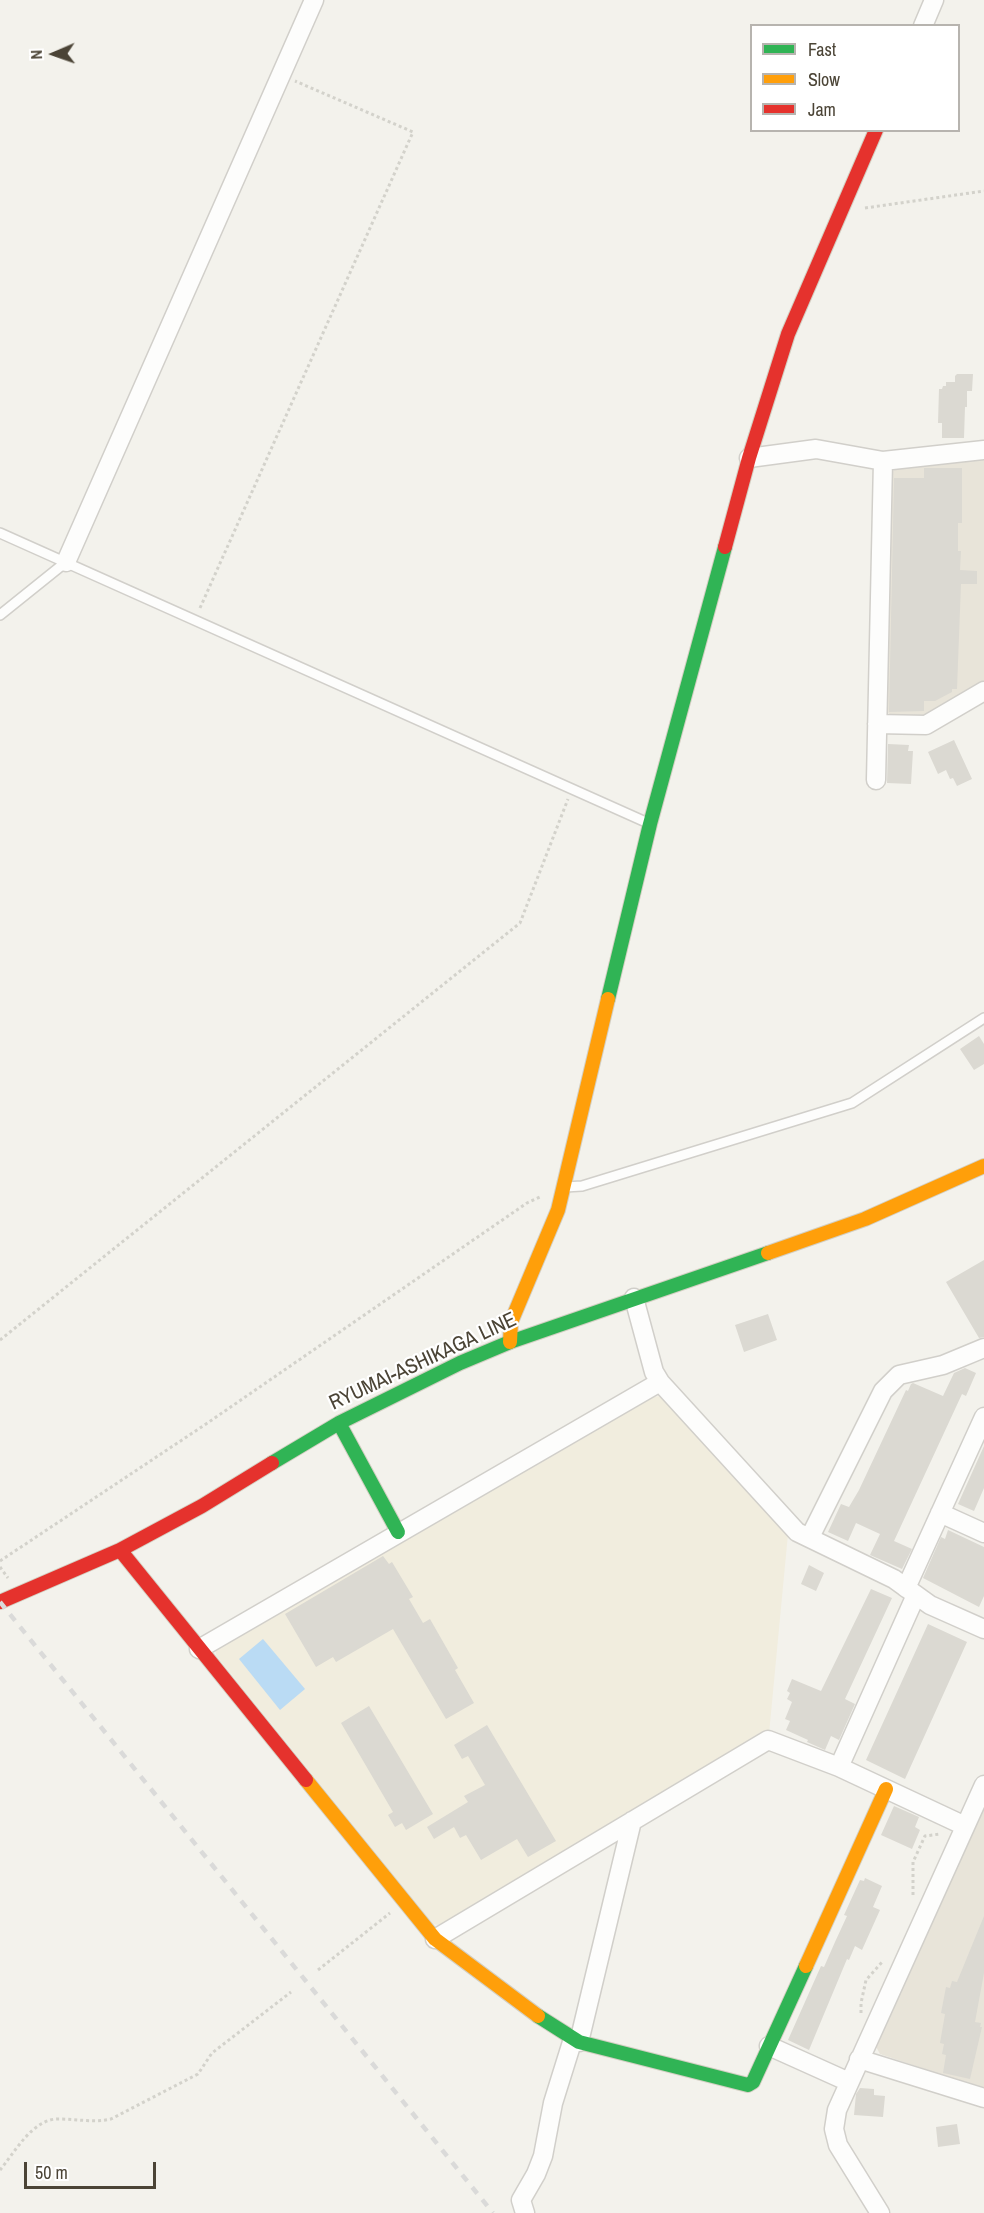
<!DOCTYPE html>
<style>
body{margin:0}
#map{position:relative;width:984px;height:2213px;overflow:hidden;background:#f3f2ec;font-family:"Archivo Narrow",sans-serif}
canvas{display:block}
.legend{position:absolute;left:750px;top:24px;width:210px;height:108px;box-sizing:border-box;background:#fff;border:2px solid #b7b4af;margin:0;padding:8px 10px;list-style:none;font-size:18px;color:#4b4436}
.legend li{display:flex;align-items:center;gap:12px;height:30px}
.legend b{width:30px;border:2px solid #b7b4af}
.north{position:absolute;left:24px;top:24px;width:60px;height:60px;-webkit-text-stroke:4px #fff;paint-order:stroke;rotate:268deg;font-size:16px;font-weight:700;line-height:24px;text-align:center;color:#4b4436}
.north::after{content:'';display:block;margin:auto;width:21px;height:27px;background:#4b4436;clip-path:polygon(50% 0,100% 100%,50% 72%,0 100%)}
.scale{position:absolute;left:24px;top:2162px;width:132px;height:27px;box-sizing:border-box;border:3px solid #4b4436;border-top:0;padding-left:8px;font-size:18px;line-height:21px;white-space:nowrap;color:#4b4436;-webkit-text-stroke:4px #fff;paint-order:stroke}
</style>
<div id="map">
<canvas width="984" height="2213"></canvas>
<ul class="legend">
<li><b style="height:8px;background:#30b455"></b>Fast</li>
<li><b style="height:8px;background:#ff9f0a"></b>Slow</li>
<li><b style="height:8px;background:#e5322d"></b>Jam</li>
</ul>
<div class="north">N</div>
<div class="scale">50 m</div>
</div>
<script>
const ctx = document.querySelector('canvas').getContext('2d');
ctx.lineJoin = 'round';
function paint(path, color) {
  ctx.fillStyle = color;
  ctx.fill(path, 'evenodd');
}
function strokePath(path, color, width, dash) {
  ctx.strokeStyle = color;
  ctx.lineWidth = width;
  ctx.lineCap = dash ? 'butt' : 'round';
  ctx.setLineDash(dash || []);
  ctx.stroke(path);
}
function label(font, color, halo, rows, align = 'center') {
  ctx.font = font + ' "Archivo Narrow",sans-serif';
  ctx.lineWidth = 4.5;
  ctx.setLineDash([]);
  ctx.textBaseline = 'middle';
  ctx.strokeStyle = halo;
  ctx.fillStyle = color;
  for (const [text, x, y, turn = 0] of rows) {
    ctx.save();
    ctx.translate(x, y);
    ctx.rotate((+turn || 0) * Math.PI / 180);
    ctx.textAlign = isNaN(turn) ? turn : align;
    if (halo) ctx.strokeText(text, 0, 0);
    ctx.fillText(text, 0, 0);
    ctx.restore();
  }
}
paint(new Path2D(`
 M984,455V682L933,715L920,718L894,719L884,708L890,474L900,464Z
 M984,1801V2089L880,2054L874,2043Z`), '#e8e4d9');
paint(new Path2D(`
 M664,1396L788,1534L769,1734L446,1926L433,1924L216,1655V1649L648,1397Z`), '#f1edde');
paint(new Path2D(`
 M263,1639L305,1689L280,1710L239,1659Z`), '#badbf4');
paint(new Path2D(`
 M957,374H973L972,391H967V407H965L964,438H942V423H938L939,389H942L943,386H946V382H955V376Z
 M924,468H962V523H958V551H961L960,570L977,571V584H961L957,689H952V692L935,701H924V711L889,712L894,478H924Z
 M954,740L972,779L957,786L953,778L950,779L946,770L938,774L928,752Z
 M888,744L909,745L908,751H913L911,784L887,783Z
 M979,1036L984,1044V1064L974,1070L960,1049Z
 M984,1260V1337L979,1338L946,1282Z
 M768,1314L777,1340L744,1352L735,1325Z
 M965,1368L976,1373L966,1396L962,1394L894,1541L912,1549L902,1569L870,1555L880,1534L856,1523L848,1541L828,1532L841,1504L849,1507L859,1490L906,1390L908,1391L911,1384L913,1383L943,1396L954,1373Z
 M984,1446V1488L974,1511L958,1504Z
 M948,1530L984,1547V1596L979,1607L923,1578L941,1537L945,1539Z
 M383,1556L389,1564L392,1562L413,1597L409,1599L423,1623L430,1619L458,1668L455,1670L474,1703L446,1719L393,1629L336,1662L333,1657L316,1667L285,1614Z
 M809,1565L824,1573L816,1591L801,1584Z
 M871,1589L892,1598L845,1699L855,1704L839,1740L831,1736L825,1750L807,1742L808,1740L786,1730L790,1721L785,1719L792,1702L787,1699L790,1693L787,1691L792,1679L821,1691Z
 M928,1624L967,1642L905,1779L866,1760Z
 M369,1706L433,1814L406,1830L402,1823L395,1827L388,1815L393,1812L341,1723Z
 M487,1725L556,1841L528,1857L517,1839L481,1860L466,1835L460,1838L454,1827L434,1839L427,1827L468,1802L464,1796L485,1785L468,1756L462,1759L454,1745Z
 M894,1806L919,1817L915,1827L920,1830L912,1849L881,1835Z
 M865,1878L882,1886L873,1907L880,1910L862,1950L855,1946L849,1960L847,1959L809,2050L788,2040L821,1966L824,1967L835,1942L847,1916L844,1915L860,1880L864,1881Z
 M984,1916V1973L975,2022L981,2023L980,2027H982L970,2079L943,2073L946,2055L942,2054L944,2044L940,2043L945,2014L941,2013L946,1987L950,1988L952,1981L957,1982Z
 M860,2088L874,2089V2095L885,2096L883,2117L854,2115L856,2094Z
 M957,2124L960,2144L938,2147L936,2127Z`), '#dbd9d2');
const lane = new Path2D(`
 M0,533L648,823
 M0,615L66,562
 M565,1187L582,1186L852,1103L984,1018`);
const street = new Path2D(`
 M923,26L934,0
 M749,458L816,449L883,461L984,450
 M66,562L314,0
 M877,724L926,725L984,691
 M876,780L883,461
 M634,1298L654,1372L660,1382L797,1532L894,1579L930,1605L984,1629
 M940,1513L984,1533
 M810,1537L883,1391L899,1375L943,1365L984,1348
 M906,1588L984,1417
 M199,1649L660,1382
 M839,1767L916,1595
 M435,1939L768,1740L839,1767L965,1826
 M579,2042L632,1821
 M769,2046L849,2082
 M859,2059L984,2098
 M525,2213L521,2200L536,2174L543,2156L553,2103L573,2039
 M880,2213L838,2145L834,2129L837,2110L984,1785`);
const fast = new Path2D(`
 M608,999L650,824L725,547
 M339,1423L398,1532
 M272,1463L339,1423L460,1363L510,1342L768,1253
 M538,2016L579,2042L748,2085L753,2082L806,1966`);
const slow = new Path2D(`
 M768,1253L865,1219L984,1166
 M510,1342L511,1322L558,1210L608,999
 M306,1780L435,1939L538,2016
 M806,1966L886,1789`);
const jam = new Path2D(`
 M725,547L749,458L788,334L876,130
 M120,1550L306,1780
 M0,1602L120,1550L202,1506L272,1463`);
strokePath(lane, '#d1cfca', 12);
strokePath(street, '#d1cfca', 21);
strokePath(fast, '#d3cfc2', 16);
strokePath(slow, '#d3cfc2', 16);
strokePath(jam, '#d3cfc2', 16);
strokePath(new Path2D(`
 M865,208L984,191
 M200,608L413,132L295,81
 M0,1340L520,923L568,799
 M0,1561L206,1424L527,1203L540,1197
 M0,1567L8,1578
 M913,1895V1862L925,1836L940,1834
 M318,1970L390,1913
 M861,2013V2003L866,1980L883,1961
 M0,2170C15,2152 33,2118 59,2119C77,2119 94,2123 111,2119L198,2074L212,2053L291,1992`), '#d3d2cb', 3, [3, 3]);
strokePath(lane, '#fdfdfc', 9);
strokePath(street, '#fdfdfc', 18);
strokePath(fast, '#30b455', 14);
strokePath(slow, '#ff9f0a', 14);
strokePath(jam, '#e5322d', 14);
strokePath(new Path2D(`
 M0,1602L493,2213`), '#dadad9', 4.5, [8, 8]);
label('21px', '#4b4436', '#fff', [
 ["RYUMAI-ASHIKAGA LINE",423,1362,-25]
]);
</script>
